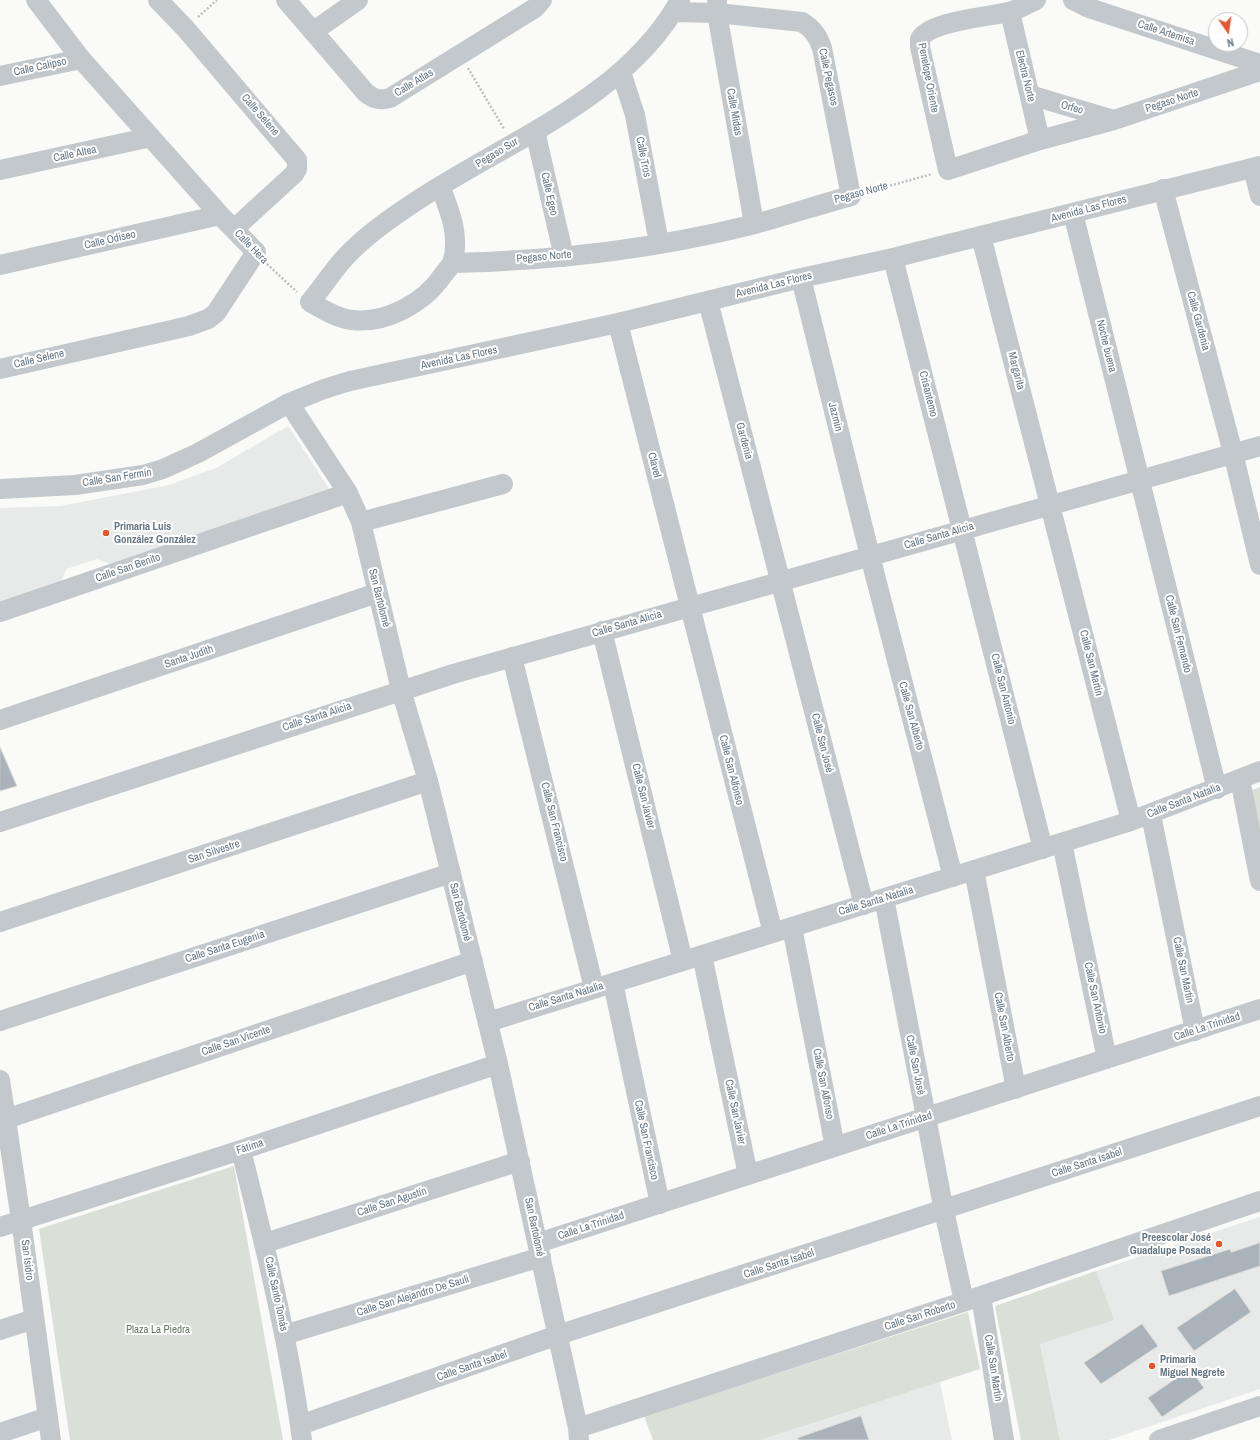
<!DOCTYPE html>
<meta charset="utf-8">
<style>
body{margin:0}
#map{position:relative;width:1260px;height:1440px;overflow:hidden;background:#fafaf8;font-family:"Archivo Narrow",sans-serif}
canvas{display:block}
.north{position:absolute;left:1208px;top:12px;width:40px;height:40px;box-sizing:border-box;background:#fff;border:1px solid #c1c8cd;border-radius:50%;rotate:167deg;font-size:11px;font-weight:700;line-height:16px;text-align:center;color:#657683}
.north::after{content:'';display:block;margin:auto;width:14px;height:18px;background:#e4572e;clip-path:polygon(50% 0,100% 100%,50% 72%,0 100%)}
</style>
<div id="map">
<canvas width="1260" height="1440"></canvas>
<div class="north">N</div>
</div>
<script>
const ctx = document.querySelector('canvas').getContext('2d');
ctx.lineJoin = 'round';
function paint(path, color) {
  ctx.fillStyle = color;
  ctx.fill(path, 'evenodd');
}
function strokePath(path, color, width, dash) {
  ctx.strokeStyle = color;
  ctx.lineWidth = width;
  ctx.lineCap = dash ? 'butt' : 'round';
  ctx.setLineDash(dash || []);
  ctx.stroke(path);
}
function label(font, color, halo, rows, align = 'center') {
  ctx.font = font + ' "Archivo Narrow",sans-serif';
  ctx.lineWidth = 4;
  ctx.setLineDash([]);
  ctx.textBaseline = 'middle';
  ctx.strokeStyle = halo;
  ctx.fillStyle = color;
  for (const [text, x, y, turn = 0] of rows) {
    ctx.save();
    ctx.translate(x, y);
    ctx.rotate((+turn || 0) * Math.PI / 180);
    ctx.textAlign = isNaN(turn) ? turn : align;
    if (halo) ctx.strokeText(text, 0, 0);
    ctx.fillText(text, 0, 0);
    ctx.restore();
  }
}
paint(new Path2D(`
 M288,426L332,493L115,566L97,559L66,569L60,584L0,604V508L61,506L169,485L216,468Z
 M1260,1217V1389L1109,1440H1060L1040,1344L1113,1320L1096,1271Z
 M940,1382L952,1440H762Z`), '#e8e9e9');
paint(new Path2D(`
 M1260,787V839L1250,791Z
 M234,1166L283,1440H70L39,1229Z
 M1096,1271L1114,1320L1040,1344L1060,1440H1021L995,1306Z
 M968,1312L980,1369L761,1440H653L644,1416Z`), '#dadfd7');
const building = new Path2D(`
 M0,747L17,786L0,791Z
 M1260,1243V1266L1169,1296L1161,1271L1230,1249L1231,1252Z
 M1235,1289L1251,1312L1194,1351L1177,1328Z
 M1142,1324L1158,1346L1101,1384L1084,1363Z
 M1190,1369L1204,1388L1162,1417L1148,1398Z
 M861,1416L869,1440H798V1438Z`);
paint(building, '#aab3b9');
strokePath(building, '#dcdcda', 1);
strokePath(new Path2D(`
 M198,17L217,0
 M468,68L504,129
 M867,192L932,174
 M267,264L297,292`), '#bbbfc2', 2.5, [2, 2]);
strokePath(new Path2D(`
 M158,0L185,28L297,160V169L294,174L234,229
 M286,0L366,93C374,99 380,101 390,98L535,8L542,0
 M1036,0C1027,4 1018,10 1008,12C988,17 930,21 920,39V47L948,170L1040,140L1114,120L1260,71
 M1073,0L1089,8L1260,64
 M717,1V13L754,224
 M1010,12L1040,140
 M314,31L358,0
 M621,72L635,115L659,243
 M0,76L81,59
 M1030,95L1114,120
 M535,131L564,257
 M1253,168L1260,196
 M0,170L151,137
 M440,186C449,209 461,237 452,263C450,267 446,271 443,275C424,303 386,324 352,320C338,319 322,309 310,302C321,289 330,275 341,262C358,242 385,222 406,208C498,144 624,102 680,0
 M1163,189L1233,453L1260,565
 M1073,213L1217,789
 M981,236L1131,821
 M893,258L1043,849
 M452,263C553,261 656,249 755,224C787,215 819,205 851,196L822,48C818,36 813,29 802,22L717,13L673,12
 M0,265L220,215
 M801,278L870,556L953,877
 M708,301L864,905
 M618,323L773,933
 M0,369L189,326L208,319L216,313L256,252L220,215L81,59L36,0
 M289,403L348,493L361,522L401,690L428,781L498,1064L578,1428L579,1440
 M0,489L75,485L143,475L163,469L198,453L289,403L324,389L350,381L618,323L801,278L893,258L1260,166
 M361,522L503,484
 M0,612L348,493
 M602,631L683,961
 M512,657L594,988
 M0,720L377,593
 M1240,779L1260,881
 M1151,815L1195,1031
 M0,822L453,674L1260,446
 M1062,843L1107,1059
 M974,870L1016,1089
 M884,898L944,1211L964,1301
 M0,922L428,781
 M792,927L835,1147
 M702,955L748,1175
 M613,983L660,1204
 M0,1021L451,873
 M488,1022L1131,821L1260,771
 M0,1080L21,1220L51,1440
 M0,1121L473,961
 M241,1150C265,1246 289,1342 302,1440
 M0,1227L241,1150L498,1064
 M265,1243L520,1161
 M538,1243L1260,1009
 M981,1296L1004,1440
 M0,1330L34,1319
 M284,1335L541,1257
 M300,1425L558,1335L1260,1106
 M578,1428L981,1296L1260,1201
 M0,1433L48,1417
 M1159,1440L1260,1406`), '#c3c8cc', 20);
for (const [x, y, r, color] of [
 [106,533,4,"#e4572e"],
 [1219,1244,4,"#e4572e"],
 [1152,1366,4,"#e4572e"]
]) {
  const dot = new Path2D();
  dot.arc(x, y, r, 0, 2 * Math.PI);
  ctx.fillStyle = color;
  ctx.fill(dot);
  strokePath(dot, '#fff', 1.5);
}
label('11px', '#657683', '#fff', [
 ["Calle Artemisa",1166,33,18],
 ["Calle Calipso",40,67,-12],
 ["Electra Norte",1025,76,76],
 ["Calle Pegasos",828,77,78],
 ["Penelope Oriente",928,78,79],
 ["Calle Atlas",414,83,-31],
 ["Pegaso Norte",1172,101,-18],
 ["Orfeo",1072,108,16],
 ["Calle Midas",734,112,80],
 ["Calle Selene",260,115,49],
 ["Pegaso Sur",497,153,-31],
 ["Calle Altea",75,154,-12],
 ["Calle Tros",643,157,79],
 ["Pegaso Norte",861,193,-15],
 ["Calle Egeo",549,194,77],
 ["Avenida Las Flores",1089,209,-15],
 ["Calle Odiseo",110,240,-13],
 ["Calle Hera",251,247,46],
 ["Pegaso Norte",544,257,-5],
 ["Avenida Las Flores",774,285,-14],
 ["Calle Gardenia",1198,321,75],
 ["Noche buena",1106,346,76],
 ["Avenida Las Flores",459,358,-12],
 ["Calle Selene",39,359,-13],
 ["Margarita",1016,371,75],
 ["Crisantemo",928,394,76],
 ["Jazmin",835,417,76],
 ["Gardenia",744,441,75],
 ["Clavel",654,465,76],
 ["Calle San Fermín",117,478,-9],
 ["Calle Santa Alicia",939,536,-16],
 ["Calle San Benito",128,568,-19],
 ["San Bartolomé",379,598,76],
 ["Calle Santa Alicia",627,624,-16],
 ["Calle San Fernando",1178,634,76],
 ["Santa Judith",189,657,-19],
 ["Calle San Martín",1091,663,76],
 ["Calle San Antonio",1003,689,76],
 ["Calle San Alberto",911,716,75],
 ["Calle Santa Alicia",317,717,-18],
 ["Calle San José",822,743,76],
 ["Calle San Alfonso",731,770,76],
 ["Calle San Javier",643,796,76],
 ["Calle Santa Natalia",1184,801,-21],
 ["Calle San Francisco",554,822,76],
 ["San Silvestre",214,852,-18],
 ["Calle Santa Natalia",876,901,-17],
 ["San Bartolomé",460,912,76],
 ["Calle Santa Eugenia",225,947,-18],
 ["Calle San Martín",1183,970,78],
 ["Calle Santa Natalia",566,997,-17],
 ["Calle San Antonio",1095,998,78],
 ["Calle San Alberto",1004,1027,79],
 ["Calle La Trinidad",1207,1027,-18],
 ["Calle San Vicente",236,1041,-19],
 ["Calle San José",915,1065,79],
 ["Calle San Alfonso",823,1084,79],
 ["Calle San Javier",735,1112,78],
 ["Calle La Trinidad",899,1126,-18],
 ["Calle San Francisco",646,1140,78],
 ["Fátima",250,1147,-18],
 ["Calle Santa Isabel",1087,1163,-18],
 ["Calle San Agustín",392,1202,-18],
 ["Calle La Trinidad",591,1226,-18],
 ["San Bartolomé",534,1227,78],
 ["San Isidro",27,1260,83],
 ["Calle Santa Isabel",779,1264,-18],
 ["Calle Santo Tomás",276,1294,78],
 ["Calle San Alejandro De Sauli",413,1296,-17],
 ["Calle San Roberto",920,1316,-18],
 ["Calle Santa Isabel",472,1366,-19],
 ["Calle San Martín",993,1368,81]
]);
label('bold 11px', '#657683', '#fff', [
 ["Primaria Luis",114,527],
 ["González González",114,540],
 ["Preescolar José",1211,1238,"right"],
 ["Guadalupe Posada",1211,1251,"right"],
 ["Primaria",1160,1360],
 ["Miguel Negrete",1160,1373]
], 'left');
label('11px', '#687a64', '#fff', [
 ["Plaza La Piedra",158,1330]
]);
</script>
